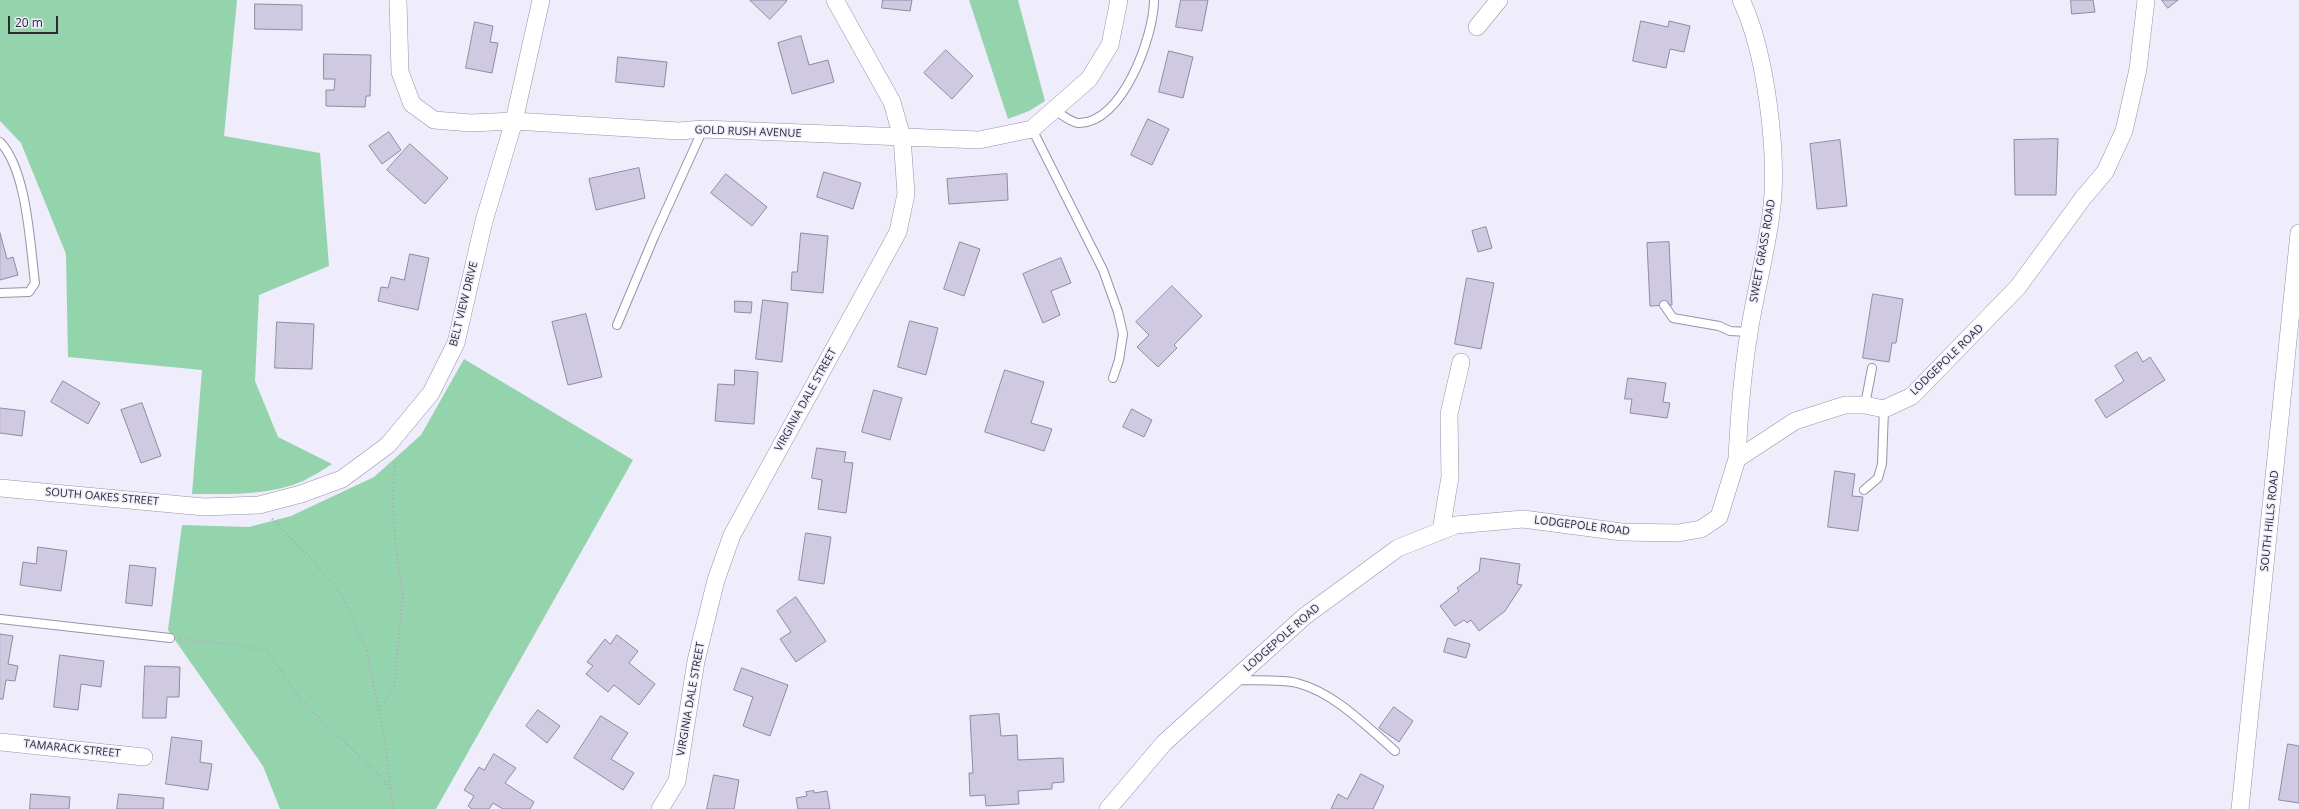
<!DOCTYPE html>
<style>
body{margin:0}
#map{position:relative;width:2299px;height:809px;overflow:hidden;background:#efecfb;font-family:"Open Sans",sans-serif}
canvas{display:block}
.scale{position:absolute;left:8px;top:16px;width:50px;height:18px;box-sizing:border-box;border:2px solid #2c2933;border-top:0;padding-left:5px;font-size:12px;line-height:14px;white-space:nowrap;color:#2c2933;-webkit-text-stroke:3px #efecfb;paint-order:stroke}
</style>
<div id="map">
<canvas width="2299" height="809"></canvas>
<div class="scale">20 m</div>
</div>
<script>
const ctx = document.querySelector('canvas').getContext('2d');
ctx.lineJoin = 'round';
function paint(path, color) {
  ctx.fillStyle = color;
  ctx.fill(path, 'evenodd');
}
function strokePath(path, color, width, dash) {
  ctx.strokeStyle = color;
  ctx.lineWidth = width;
  ctx.lineCap = dash ? 'butt' : 'round';
  ctx.setLineDash(dash || []);
  ctx.stroke(path);
}
function label(font, color, halo, rows, align = 'center') {
  ctx.font = font + ' "Open Sans",sans-serif';
  ctx.lineWidth = 3;
  ctx.setLineDash([]);
  ctx.textBaseline = 'middle';
  ctx.strokeStyle = halo;
  ctx.fillStyle = color;
  for (const [text, x, y, turn = 0] of rows) {
    ctx.save();
    ctx.translate(x, y);
    ctx.rotate((+turn || 0) * Math.PI / 180);
    ctx.textAlign = isNaN(turn) ? turn : align;
    if (halo) ctx.strokeText(text, 0, 0);
    ctx.fillText(text, 0, 0);
    ctx.restore();
  }
}
paint(new Path2D(`
 M0,0H237L224,136L320,153L329,266L259,295L255,381L278,437L332,464C323,470 313,476 303,481C269,496 228,494 192,494L202,370L68,357L66,254L21,143L0,121Z
 M969,0H1018L1045,101L1029,111L1008,119Z
 M464,359L633,460L436,809H280L263,766L168,630L182,525L249,527L291,516L374,477L421,435Z`), '#93d4ad');
const building = new Path2D(`
 M750,0H786L787,1L770,19Z
 M883,0H912L910,11L882,8Z
 M1181,0H1208L1202,31L1176,27Z
 M2071,0H2093L2095,12L2072,14Z
 M2162,0H2178L2168,8Z
 M255,4L302,5V30L255,29Z
 M1641,21L1668,27L1669,21L1690,26L1684,52L1670,49L1666,68L1633,61Z
 M475,22L493,26L490,42L498,43L492,73L466,68Z
 M801,36L809,65L828,60L834,82L792,94L778,43Z
 M946,50L973,76L952,99L924,73Z
 M1169,51L1193,57L1183,98L1159,92Z
 M324,54L371,55L370,96H366L365,107L326,106V90H334L335,79H324Z
 M618,57L667,62L664,87L616,82Z
 M1148,119L1169,129L1152,165L1131,155Z
 M389,132L401,150L382,164L369,146Z
 M2058,139L2056,195H2015L2014,140Z
 M1840,140L1847,206L1817,209L1810,144Z
 M410,144L448,178L425,204L387,170Z
 M639,168L645,198L596,210L589,179Z
 M824,172L861,183L853,209L817,197Z
 M726,174L767,207L752,226L711,193Z
 M1007,174L1008,200L949,204L947,179Z
 M1486,227L1492,248L1478,252L1472,231Z
 M0,233L7,259L13,257L18,275L0,280Z
 M801,233L828,236L823,293L791,290L792,272H797Z
 M960,242L980,249L964,296L944,289Z
 M1669,242L1672,305L1650,306L1647,243Z
 M410,254L429,258L418,310L378,301L381,287L388,288L391,277L404,280Z
 M1061,258L1071,283L1051,291L1060,315L1043,323L1023,274Z
 M1467,278L1494,283L1481,349L1455,344Z
 M1172,286L1202,316L1174,345L1177,348L1158,367L1137,347L1149,335L1136,322Z
 M1873,294L1903,299L1896,343H1892L1889,362L1863,358Z
 M763,300L788,303L782,362L756,359Z
 M735,301L752,302L751,313L735,312Z
 M586,314L602,377L568,385L552,322Z
 M910,321L938,328L926,375L898,367Z
 M277,322L314,324L312,369L275,368Z
 M2137,352L2143,362L2150,357L2165,380L2106,418L2095,400L2124,381L2115,366Z
 M735,370L758,372L754,424L715,421L718,384L734,385Z
 M1005,370L1044,382L1031,423L1052,429L1044,451L985,432Z
 M1628,378L1666,383L1663,402L1670,403L1667,418L1630,413L1632,399H1625Z
 M63,381L100,403L88,424L51,402Z
 M874,390L902,398L890,440L862,432Z
 M142,403L161,456L141,463L121,410Z
 M0,408L25,411L22,436L0,433Z
 M1132,409L1152,420L1144,437L1123,427Z
 M817,448L846,452L844,462L853,463L846,513L818,509L822,480L812,478Z
 M1835,471L1855,474L1852,496L1863,497L1858,531L1828,527Z
 M806,533L831,537L824,584L799,580Z
 M38,547L67,551L61,591L20,585L23,562L36,564Z
 M1481,558L1520,564L1517,584L1522,585L1505,611L1479,631L1471,620L1467,623L1464,620L1455,626L1440,606L1459,591L1457,588L1479,571Z
 M130,565L156,568L152,606L126,603Z
 M796,597L826,641L796,662L780,639L791,632L777,611Z
 M0,634L13,636L8,664L18,666L15,681L6,680L3,699H0Z
 M617,635L638,651L629,663L655,684L639,705L614,685L608,692L586,674L593,666L587,662L605,639L610,644Z
 M1448,638L1470,644L1466,658L1444,652Z
 M60,655L104,661L101,687L81,684L78,710L54,707Z
 M145,666L180,667L179,697H167L166,718H143Z
 M742,668L788,685L770,736L743,726L753,697L734,690Z
 M1394,707L1413,721L1399,742L1379,728Z
 M538,710L560,726L547,743L526,726Z
 M999,714L1001,736L1017,735L1018,760L1063,758L1064,782L1052,783V789L1018,791L1019,804L986,806L985,795L970,796L969,773H973L970,716Z
 M601,716L628,733L611,759L634,773L623,790L574,758Z
 M172,737L202,741L200,762L212,764L208,790L166,784Z
 M2288,744L2299,746V803L2279,800Z
 M494,754L516,768L505,783L534,802L530,809H503L493,803L489,809H472L468,806L474,796L464,790L479,767L484,770Z
 M1361,774L1384,786L1373,809H1331L1338,794L1347,799Z
 M714,775L739,780L734,809H707Z
 M814,791V793L827,791L830,809H798L796,798L807,796L806,792Z
 M31,794L70,797L69,809H30Z
 M119,794L164,798L163,809H117Z`);
paint(building, '#cfc9e2');
strokePath(building, '#908aa2', 1);
const lane = new Path2D(`
 M1054,110C1060,113 1070,122 1078,123C1122,125 1154,36 1154,0
 M1032,129L1103,270L1118,312L1123,334L1119,360L1113,378
 M0,142C27,170 30,244 35,283L29,292L0,293
 M1664,305L1673,318L1719,326L1730,331L1749,332
 M617,325L654,237L703,129
 M1865,405L1872,368
 M1864,490L1878,478L1882,464L1884,409
 M0,619L170,638
 M1236,680C1254,681 1280,679 1297,683C1335,693 1366,726 1395,751`);
const street = new Path2D(`
 M398,0L400,72L412,104L434,120L471,123L514,121L679,131L703,129L979,140L1032,129L1089,79L1110,45L1119,0
 M1477,27L1499,0
 M1737,459C1739,417 1742,375 1749,333C1755,293 1766,254 1771,214C1779,157 1766,51 1741,0
 M0,488L204,507L259,505L301,494L342,479L388,445L431,393L456,343L484,221L514,121L541,0
 M1441,531L1450,477L1449,414L1461,362
 M0,742L144,757
 M660,809L677,781L696,661L716,580L732,535L898,232L906,194L902,137L892,102L835,0
 M1108,809L1164,743L1197,713L1305,616L1398,548L1456,525L1523,519L1622,532L1678,533L1701,529L1719,517L1737,459L1795,421L1845,405H1865L1884,409L1912,396L2018,287L2083,198L2105,172L2124,131L2138,69L2146,0
 M2240,809L2299,233`);
strokePath(lane, '#9892aa', 10);
strokePath(street, '#9892aa', 18);
strokePath(new Path2D(`
 M272,519L309,556L343,597L366,649L385,740L393,809
 M180,639L231,644L267,651L301,700L384,780L390,789
 M379,710L394,687L403,595L395,542L393,501L395,461`), '#afacb9', 2.5, [1, 3]);
strokePath(lane, '#fff', 8);
strokePath(street, '#fff', 17);
label('11px', '#2c2933', '#efecfb', [
 ["GOLD RUSH AVENUE",748,132,2],
 ["SWEET GRASS ROAD",1763,251,-80],
 ["BELT VIEW DRIVE",464,304,-76],
 ["LODGEPOLE ROAD",1947,360,-44],
 ["VIRGINIA DALE STREET",806,400,-61],
 ["SOUTH OAKES STREET",102,497,5],
 ["SOUTH HILLS ROAD",2270,521,-84],
 ["LODGEPOLE ROAD",1582,526,7],
 ["LODGEPOLE ROAD",1282,638,-41],
 ["VIRGINIA DALE STREET",691,699,-80],
 ["TAMARACK STREET",72,749,6]
]);
</script>
